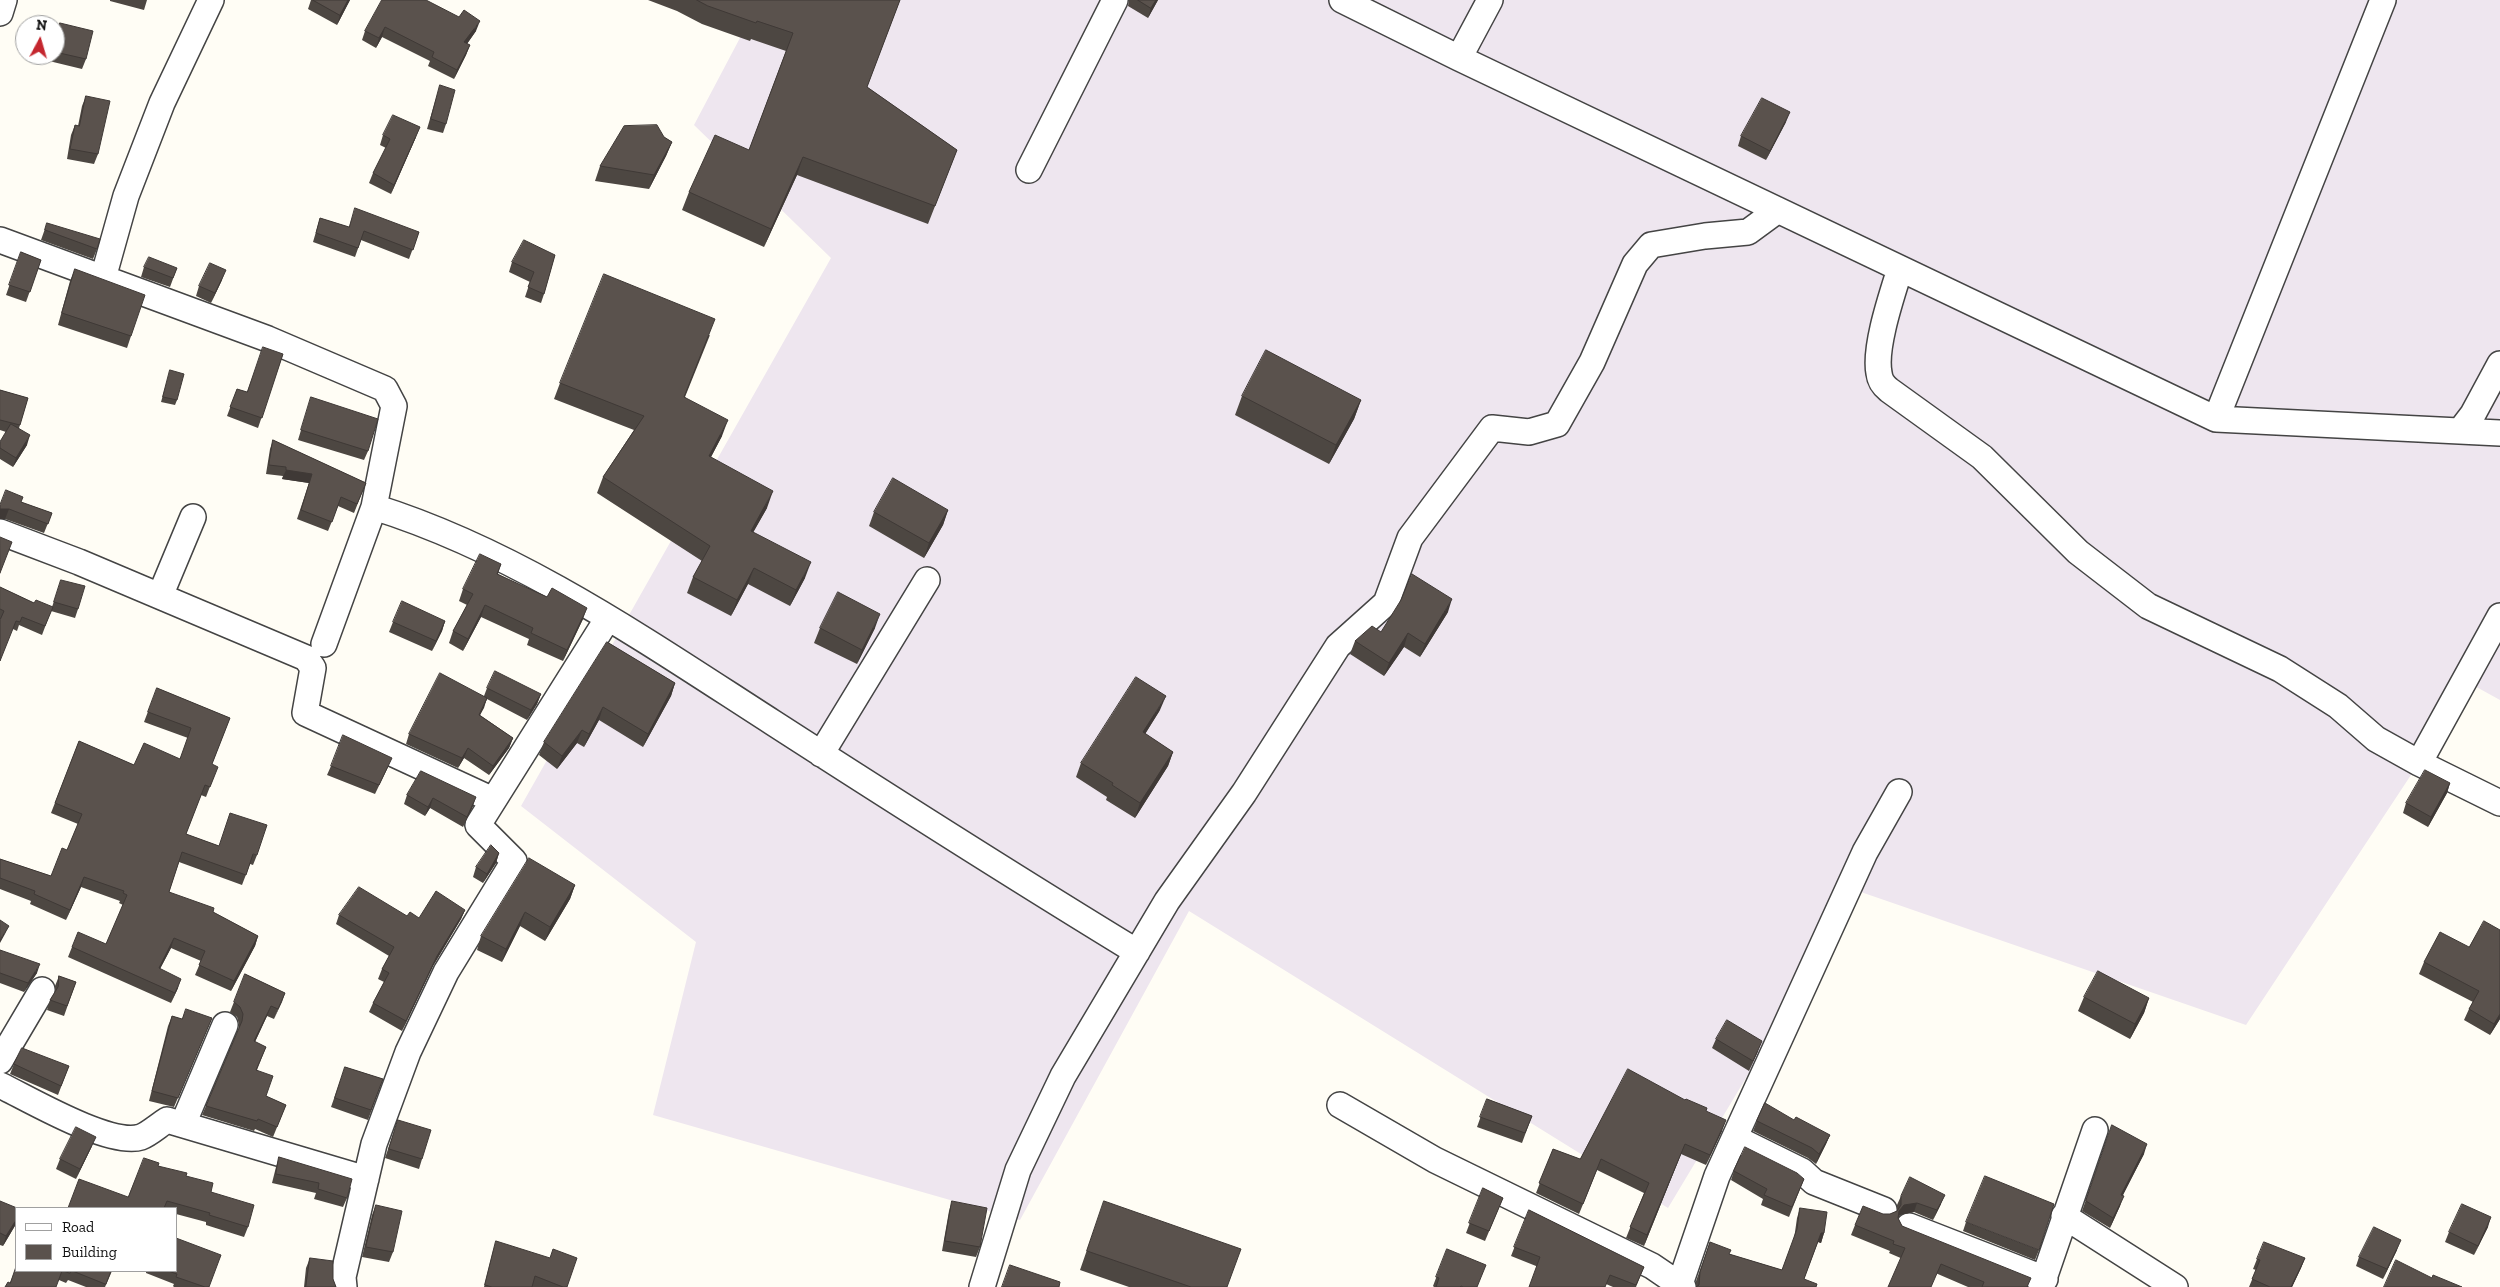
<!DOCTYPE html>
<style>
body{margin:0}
#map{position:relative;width:2500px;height:1287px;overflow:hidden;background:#fffdf5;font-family:"Zilla Slab",serif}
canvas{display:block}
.legend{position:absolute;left:15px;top:1207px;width:162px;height:65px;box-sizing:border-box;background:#fff;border:1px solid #a0a0a0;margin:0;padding:6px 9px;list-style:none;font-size:15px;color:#111}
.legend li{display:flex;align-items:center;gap:10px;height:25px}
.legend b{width:25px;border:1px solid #a0a0a0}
.north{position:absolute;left:15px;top:15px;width:50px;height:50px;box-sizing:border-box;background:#fff;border:1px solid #a0a0a0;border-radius:50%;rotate:6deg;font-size:14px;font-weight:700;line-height:20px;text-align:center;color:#111}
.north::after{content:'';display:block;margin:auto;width:18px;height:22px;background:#c4262e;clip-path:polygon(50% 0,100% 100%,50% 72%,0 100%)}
</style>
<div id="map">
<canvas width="2500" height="1287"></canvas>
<ul class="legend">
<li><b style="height:6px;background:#fff"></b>Road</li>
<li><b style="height:14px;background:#5a524d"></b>Building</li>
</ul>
<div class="north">N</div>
</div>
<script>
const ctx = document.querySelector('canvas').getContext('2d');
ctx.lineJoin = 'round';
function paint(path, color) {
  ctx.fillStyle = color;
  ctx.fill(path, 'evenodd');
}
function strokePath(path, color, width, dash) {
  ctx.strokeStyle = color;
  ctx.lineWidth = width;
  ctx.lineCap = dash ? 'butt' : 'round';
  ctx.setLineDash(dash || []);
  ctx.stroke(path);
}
paint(new Path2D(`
 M760,0H2500V700L2471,684L2246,1025L1858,891L1668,1208L1189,911L1020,1220L653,1115L696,942L521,806L831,258L694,125Z`), '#eee6ef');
const minor = new Path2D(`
 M1342,0L1459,58L2216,419L2500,433
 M0,13L4,0
 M1459,58L1490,0
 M1029,170L1115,0
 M0,240L268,339L385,389L394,406L374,507C518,552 646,641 772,722C893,800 1014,877 1137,952
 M1900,269C1892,295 1874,347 1879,373C1880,381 1883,385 1889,390L1982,457L2078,552L2148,606L2280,669L2338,706L2376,739L2419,763L2500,803
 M103,278L126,196L162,103L211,0
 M2216,419L2383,0
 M2460,431L2473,414L2500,364
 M0,532L79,562L306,658L313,668L305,713L493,800
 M160,596L193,517
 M324,644L374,507
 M821,754L927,580
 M2419,763L2500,616
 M0,1061L42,990
 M0,1085C29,1099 110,1147 141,1137C149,1134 159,1125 167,1120L366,1179
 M1340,1105L1435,1160L1652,1266L1683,1287
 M183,1124L225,1025
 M1735,1138L1802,1171L1814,1182L1884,1210
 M2064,1216L2175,1287
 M1909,1226L2045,1279
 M344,1287L343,1277L374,1144L408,1052L446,972L514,861L478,825L608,618
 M982,1287L1018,1170L1063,1076L1167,901L1244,793L1338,646L1386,603L1410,538L1492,428L1529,432L1557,424L1592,362L1635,264L1651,245L1705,236L1748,232L1778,210
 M1679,1287L1717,1176L1865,852L1899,792
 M2041,1287L2095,1130`);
strokePath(minor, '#444', 28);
strokePath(minor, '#fff', 25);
paint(new Path2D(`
 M110,0H147L144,10L110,1Z
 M311,0H350L337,25L308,9Z
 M382,0L476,31L467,44L470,45L466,55L454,79L428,66L430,61L382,37L376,48L362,40L365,31Z
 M648,0H900L867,87L957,150L928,224L797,175L764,247L682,210L689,192L749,150L786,51L751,39L750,41L702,24L677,11Z
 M1129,0H1158L1148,18L1128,6Z
 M60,23L86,59L82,69L49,61L51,55H55V39Z
 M440,85L446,124L443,133L427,129L437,95Z
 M86,96L98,154L94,164L67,159L71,135L75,125L78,126L82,106Z
 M1786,122L1766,160L1738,146L1741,136Z
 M383,135L416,137L391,194L369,183L373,173L386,148L380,145Z
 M664,137L672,142L666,156L649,189L595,181L600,166Z
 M320,218L349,227L419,232L409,259L361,240L355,257L313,242Z
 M47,223L97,249L93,259L41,240Z
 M21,252L41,260L26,302L6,295Z
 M555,255L544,294L541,303L525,297L530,282L509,272L512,262Z
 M144,267L177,268L170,287L141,277Z
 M75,269L131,336L127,348L58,325L70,281Z
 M222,280L211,303L196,296L199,286Z
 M710,335L685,397L722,436L711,457L767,508L753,532L805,578L790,606L748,584L731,616L687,593L693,577L702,561L597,493L603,477L634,430L554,399L560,383Z
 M283,354L258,428L227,416L237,389L247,392Z
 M170,370L177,400L175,405L161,402Z
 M0,390L28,398L19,428L27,445L13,467L0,459V442L6,432L0,430Z
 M1242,396L1361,400L1354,419L1329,464L1235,415Z
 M311,397L368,451L364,460L298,440Z
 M273,440L366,483L354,513L338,506L328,531L297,519L309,483L282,479L283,476L266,474L270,449Z
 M21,502L52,513L44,533L5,519H0V505Z
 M948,510L943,525L924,558L869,526L874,512Z
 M501,564L498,574L583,619L563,661L527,645L529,639L481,617L463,651L449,643L453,631L467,605L459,601L463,589Z
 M61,580L78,609L75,618L51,611L42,635L19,625L17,631L13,629L0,619V587L34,603L52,607Z
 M1448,612L1420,657L1404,647L1384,676L1350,654L1355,641L1381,632Z
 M445,621L442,631L432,651L389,632L393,622Z
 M820,628H875L857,664L814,643Z
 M607,642L675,683L671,696L643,747L599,720L584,747L577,743L557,769L539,755L544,742Z
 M157,688L230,718L212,764L214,776L206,797L201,795L186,834L219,846L257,855L253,865L250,864L242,885L179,862L169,892L213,912L258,936L255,946L231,991L195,975L201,961L171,948L160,969L178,988L171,1003L68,957L72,947L106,944L123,905L119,903L120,901L81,887L66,920L30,904L31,901L0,889V859L51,876L67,850L78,824L51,813L79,741L134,765L180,759L188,738L144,722Z
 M487,688L541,694L537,704L527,720L487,699L480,715L513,738L509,748L489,775L464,758L458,768L406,744L409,734L484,696Z
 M1160,710L1145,734L1173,752L1168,766L1135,818L1106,800L1107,797L1076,777L1081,763Z
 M331,766L388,767L375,794L327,775Z
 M421,771L473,806L463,827L430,808L425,816L404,804L407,795Z
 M2450,783L2447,793L2428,827L2403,813L2406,803Z
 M499,853L496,863L483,883L473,877L476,867Z
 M575,885L570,899L545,941L520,926L502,962L477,950L481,936Z
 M465,910L461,919L433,966L402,1031L369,1012L373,1003L384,982L378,979L382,969L389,956L336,924L339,915L407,916L419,918Z
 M2500,930V1019L2490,1035L2464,1020L2469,1009L2473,1002L2419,974L2424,962L2469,947Z
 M0,950L37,973L24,992L0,983Z
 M245,974L285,993L274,1019L267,1016L255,1042L266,1047L257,1070L266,1096L286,1105L273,1137L255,1129L254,1131L202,1115L239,1029V1024L237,1017L230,1012Z
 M59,976L76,982L64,1016L47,1010L50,1000L55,993V986Z
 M2084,997L2149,998L2144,1013L2130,1039L2078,1011Z
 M172,1016L182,1019L212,1018L174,1107L149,1101L168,1026Z
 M1716,1039L1758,1051L1749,1071L1712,1048Z
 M14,1064L69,1066L58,1095L10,1074Z
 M345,1067L383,1079L368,1120L331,1107Z
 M1487,1099L1532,1116L1522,1143L1477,1127Z
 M1706,1112L1722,1131L1706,1165L1681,1154L1644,1246L1626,1238L1644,1193L1597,1170L1579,1214L1536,1193L1553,1149L1580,1159Z
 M398,1120L422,1159L419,1169L385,1158Z
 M1794,1120L1830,1135L1826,1144L1816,1164L1808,1158L1753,1131L1757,1121Z
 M2112,1125L2144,1154L2122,1196L2120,1206L2110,1228L2082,1211Z
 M92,1146L76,1179L56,1169L60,1159Z
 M279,1157L347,1198L343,1207L314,1199L316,1193L272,1183L276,1167Z
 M158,1166L186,1176L211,1192L248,1227L244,1237L206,1225V1222L176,1214V1208H68L128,1197Z
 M1734,1171L1804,1179L1789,1217L1761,1205L1763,1199L1731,1180Z
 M1483,1188L1503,1198L1485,1241L1466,1233Z
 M1901,1196L1941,1204L1933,1220L1914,1212L1900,1215L1898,1218L1902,1226L2027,1287H1968L1889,1253L1890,1251L1851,1235L1855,1225L1890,1214L1897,1211V1205Z
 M0,1201L16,1224L3,1246L0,1245Z
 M952,1201L980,1247L976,1257L942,1251L949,1211Z
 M1104,1201L1227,1287H1129L1080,1270Z
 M376,1205L393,1252L389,1262L362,1257L372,1215Z
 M1800,1208L1824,1233L1821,1243L1818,1242L1804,1279L1696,1287V1281L1710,1242L1729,1254L1782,1270L1794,1239L1797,1218Z
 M1529,1210L1644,1267L1636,1287H1613L1606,1284L1536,1266L1511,1256Z
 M1966,1222L2039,1250L2035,1260L1963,1231Z
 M2488,1227L2474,1255L2445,1242L2449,1232Z
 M496,1241L567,1287H484L493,1251Z
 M1447,1249L1477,1287H1434L1433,1286Z
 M2397,1250L2383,1279L2356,1266L2359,1257Z
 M310,1258L333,1279L336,1287H304L306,1268Z
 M2305,1258L2301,1268L2292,1287H2249L2256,1270L2253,1269L2257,1259Z
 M16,1271H112L105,1287H86L68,1280L66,1283L59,1280L10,1283Z
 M146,1271H176L209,1287H174L173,1286L174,1284L146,1273Z`), '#4d4742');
paint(new Path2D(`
 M348,0H350L337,25L340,15Z
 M1156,0H1158L1148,18L1151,8Z
 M480,21L476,31L461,52L464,42Z
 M385,27L382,37L376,48L379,38Z
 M470,45L466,55L454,79L457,70Z
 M1790,112L1786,122L1766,160L1770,151Z
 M420,127L416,137L391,194L394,185Z
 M672,142L666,156L649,189L654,175Z
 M803,157L797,175L764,247L771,229Z
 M226,270L222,280L211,303L215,293Z
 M1361,400L1354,419L1329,464L1336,445Z
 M728,420L722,436L703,472L709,456Z
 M30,435L27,445L13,467L16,458Z
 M286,470L312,474L309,483L282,479Z
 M773,491L767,508L745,547L751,531Z
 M0,509H9L5,519H0Z
 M948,510L943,525L924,558L929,543Z
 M811,562L805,578L790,606L796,590Z
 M754,568L748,584L731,616L737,600Z
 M1452,599L1448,612L1420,657L1425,644Z
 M485,605L481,617L463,651L468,639Z
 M587,608L583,619L563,661L567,650Z
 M880,614L875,628L857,664L862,650Z
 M445,621L442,631L432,651L436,641Z
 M1408,633L1404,647L1384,676L1389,663Z
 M675,683L671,696L643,747L648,734Z
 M541,694L537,704L527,720L531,710Z
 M1166,696L1160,710L1137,747L1143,732Z
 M487,698L484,708L475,724L479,715Z
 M603,707L599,720L584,747L589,734Z
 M582,730L577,743L557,769L562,756Z
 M513,738L509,748L489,775L493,766Z
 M468,748L464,758L458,768L462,758Z
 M1173,752L1168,766L1135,818L1140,803Z
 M2450,783L2447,793L2428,827L2431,817Z
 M476,797L473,806L463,827L467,817Z
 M433,798L430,808L425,816L428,807Z
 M499,853L496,863L483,883L487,874Z
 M84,877L81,887L66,920L70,910Z
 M575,885L570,899L545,941L550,927Z
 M465,910L461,919L433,966L402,1031L406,1021L437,956Z
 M525,912L520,926L502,962L506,949Z
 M9,926L5,934L0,943V940Z
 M258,936L255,946L231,991L234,981Z
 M174,938L171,948L155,978L159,968Z
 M40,964L37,973L24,992L28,983Z
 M181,979L178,988L171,1003L175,993Z
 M285,993L282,1002L274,1019L278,1009Z
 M2149,998L2144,1013L2130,1039L2135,1024Z
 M271,1006L267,1016L251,1050L254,1041Z
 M2500,1014V1019L2490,1035L2494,1024Z
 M1762,1041L1758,1051L1749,1071L1753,1061Z
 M1726,1120L1722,1131L1706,1165L1710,1155Z
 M1830,1135L1826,1144L1816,1164L1819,1154Z
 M96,1137L92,1146L76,1179L80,1169Z
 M1685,1144L1681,1154L1644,1246L1647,1235Z
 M2147,1144L2144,1154L2118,1205L2121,1195Z
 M1945,1195L1941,1204L1933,1220L1937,1210Z
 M2124,1196L2120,1206L2110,1228L2113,1218Z
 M1917,1203L1914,1212L1900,1215L1896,1220L1899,1211L1904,1205Z
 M2491,1217L2488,1227L2474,1255L2478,1246Z
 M16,1220V1224L3,1246L6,1236Z
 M1821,1233H1824L1821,1243L1818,1242Z
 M2401,1240L2397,1250L2383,1279L2387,1269Z
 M2305,1258L2301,1268L2292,1287H2291Z`), '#3f3936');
const building = new Path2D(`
 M313,0H348L340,15Z
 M382,0H426L459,17L464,10L480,21L464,42L470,45L457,70L432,57L434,52L385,27L379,38L365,31Z
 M697,0H900L867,87L957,150L935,206L803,157L771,229L689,192L715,135L749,150L793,33L757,21L756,23L708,6Z
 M1138,0H1156L1151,8Z
 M60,23L93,31L86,59L55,52V43Z
 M440,85L455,90L446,124L431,119Z
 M86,96L110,101L98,154L70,149L75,125L79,126Z
 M1762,98L1790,112L1770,151L1741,136Z
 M393,115L420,127L394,185L373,173L390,139L383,135Z
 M657,125L664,137L672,142L654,175L600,166L624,126Z
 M355,208L419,232L413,250L364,231L358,248L316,233L320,218L349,227Z
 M47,223L100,239L97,249L45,230Z
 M524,240L555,255L544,294L528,287L534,272L512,262Z
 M21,252L41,260L30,292L9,285Z
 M149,257L177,268L173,278L144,267Z
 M210,263L226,270L215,293L199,286Z
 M75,269L145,295L131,336L62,313Z
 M604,274L715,319L684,397L728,420L709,456L773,491L751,531L811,562L796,590L754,568L737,600L693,577L710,546L603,477L644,416L560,383Z
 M263,347L283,354L262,418L230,407L237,389L247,392Z
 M1266,350L1361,400L1336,445L1242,396Z
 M170,370L184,374L177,400L163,397Z
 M0,390L28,398L20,425L0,420Z
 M311,397L378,419L368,451L301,430Z
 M11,424L30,435L16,458L0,448V442Z
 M273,440L366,483L357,504L341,497L332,522L301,510L312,474L286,470V467L269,465Z
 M893,478L948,510L929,543L874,512Z
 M6,490L23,497L21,502L52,513L48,524L9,509H0V505Z
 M0,537L12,542L0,573Z
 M480,554L501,564L497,574L547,597L552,588L587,608L567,650L531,633L533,628L485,605L468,639L453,631L473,594L463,589Z
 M1412,574L1452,599L1425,644L1408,633L1389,663L1355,641L1372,626L1381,632L1401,600Z
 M61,580L85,586L78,609L54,602Z
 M0,587L34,603L36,600L53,607L45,626L22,617L20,622L16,621L0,661V620L4,611L0,609Z
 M838,592L880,614L862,650L820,628Z
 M402,601L445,621L436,641L393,622Z
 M607,642L675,683L648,734L603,707L589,734L582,730L562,756L544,742Z
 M495,671L541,694L531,710L487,688Z
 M440,673L487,698L479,715L513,738L493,766L468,748L462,758L409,734Z
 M1136,677L1166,696L1143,732L1173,752L1140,803L1112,785L1113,783L1081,763Z
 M157,688L230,718L212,764L218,767L210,787L205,785L186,834L219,846L230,813L267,825L257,855L253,854L246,875L182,852L169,892L214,908L213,912L258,936L234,981L199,965L205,951L174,938L159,968L181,979L175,993L72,947L78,932L106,944L127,895L123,893L124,891L84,877L70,910L34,894L35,891L0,878V859L51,876L62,848L67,850L82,814L55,803L79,741L134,765L144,743L180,759L191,728L148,712Z
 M343,735L392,758L379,785L331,766Z
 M2425,770L2450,783L2431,817L2406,803Z
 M421,771L476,797L467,817L433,798L428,807L407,795Z
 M491,845L499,853L487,874L476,867Z
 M529,858L575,885L550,927L525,912L506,949L481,936Z
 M359,887L407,916L410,912L419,918L436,891L465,910L437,956L406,1021L373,1003L389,973L382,969L394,947L339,915Z
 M0,920L9,926L0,940Z
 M2484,921L2500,930V1014L2494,1024L2469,1009L2479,991L2424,962L2440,932L2469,947Z
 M0,950L40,964L28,983L0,973Z
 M2098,971L2149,998L2135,1024L2084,997Z
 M245,974L285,993L278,1009L271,1006L254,1041L266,1047L256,1070L273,1076L266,1096L286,1105L277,1127L258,1119L257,1121L206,1106L242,1021L243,1014L240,1007L234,1002Z
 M59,976L76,982L67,1006L50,1000L58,987Z
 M186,1009L212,1018L178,1098L152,1091L172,1016L182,1019Z
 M1727,1020L1762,1041L1753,1061L1716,1039Z
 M22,1048L69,1066L61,1086L14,1064Z
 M345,1067L383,1079L371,1110L335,1098Z
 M1628,1069L1685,1100L1686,1099L1707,1108L1706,1111L1726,1120L1710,1155L1685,1144L1647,1235L1630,1227L1649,1183L1601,1159L1583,1204L1539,1183L1553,1149L1580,1159Z
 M1487,1099L1532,1116L1525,1133L1480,1117Z
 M1765,1103L1794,1120L1796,1117L1830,1135L1819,1154L1812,1148L1757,1121Z
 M398,1120L431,1130L422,1159L389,1149Z
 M2112,1125L2147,1144L2121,1195L2124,1196L2113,1218L2086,1201Z
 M76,1127L96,1137L80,1169L60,1159Z
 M1745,1147L1797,1173L1804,1179L1792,1207L1764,1195L1767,1189L1734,1171Z
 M279,1157L352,1179L347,1198L318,1189L319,1183L276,1174Z
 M144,1158L159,1163L158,1166L187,1173L186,1176L213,1183L211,1192L254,1205L248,1227L209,1215L210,1213L167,1201L164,1208H68L79,1179L128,1197Z
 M1985,1176L2054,1204L2039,1250L1966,1222Z
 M1910,1177L1945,1195L1937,1210L1917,1203L1904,1205L1899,1211L1898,1218L1902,1226L2031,1278L2027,1287H1982L1984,1282L1941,1264L1931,1287H1888L1905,1248L1893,1244L1894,1241L1855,1225L1863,1206L1883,1214H1890L1897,1211L1901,1205V1196Z
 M1483,1188L1503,1198L1489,1231L1469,1223Z
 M0,1201L17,1208H16V1220L6,1236L0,1233Z
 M952,1201L987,1208L980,1247L945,1241Z
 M1104,1201L1241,1249L1227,1287H1191L1087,1251Z
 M2462,1204L2491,1217L2478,1246L2449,1232Z
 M376,1205L402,1211L393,1252L366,1247Z
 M1800,1208L1827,1212L1824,1233H1821L1804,1279L1817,1284L1816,1287H1696L1699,1285L1700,1272L1710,1242L1731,1250L1729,1254L1782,1270L1797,1229Z
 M1529,1210L1644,1267L1636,1285L1610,1275L1605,1287H1529L1540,1257L1514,1247Z
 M2374,1227L2401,1240L2387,1269L2359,1257Z
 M176,1238L221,1255L209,1287H205L176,1277L177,1274L168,1271H176Z
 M496,1241L550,1258L553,1249L577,1258L567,1287H563L535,1276L532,1287H492L485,1285Z
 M2264,1242L2305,1258L2291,1287H2270L2252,1279L2260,1260L2257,1259Z
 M1447,1249L1486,1265L1477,1287H1463L1461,1286L1460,1287H1436L1439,1278L1436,1277Z
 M310,1258L333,1261V1279L336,1287H306Z
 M2396,1260L2432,1278L2433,1275L2462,1287H2384Z
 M1010,1265L1060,1282L1059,1287H1002Z
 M16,1267V1271H62L56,1287H5L8,1282L10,1283Z
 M64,1271H71L70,1273Z
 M73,1271H111L106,1284Z`);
paint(building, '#5a524d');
strokePath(building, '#3f3936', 1);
</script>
